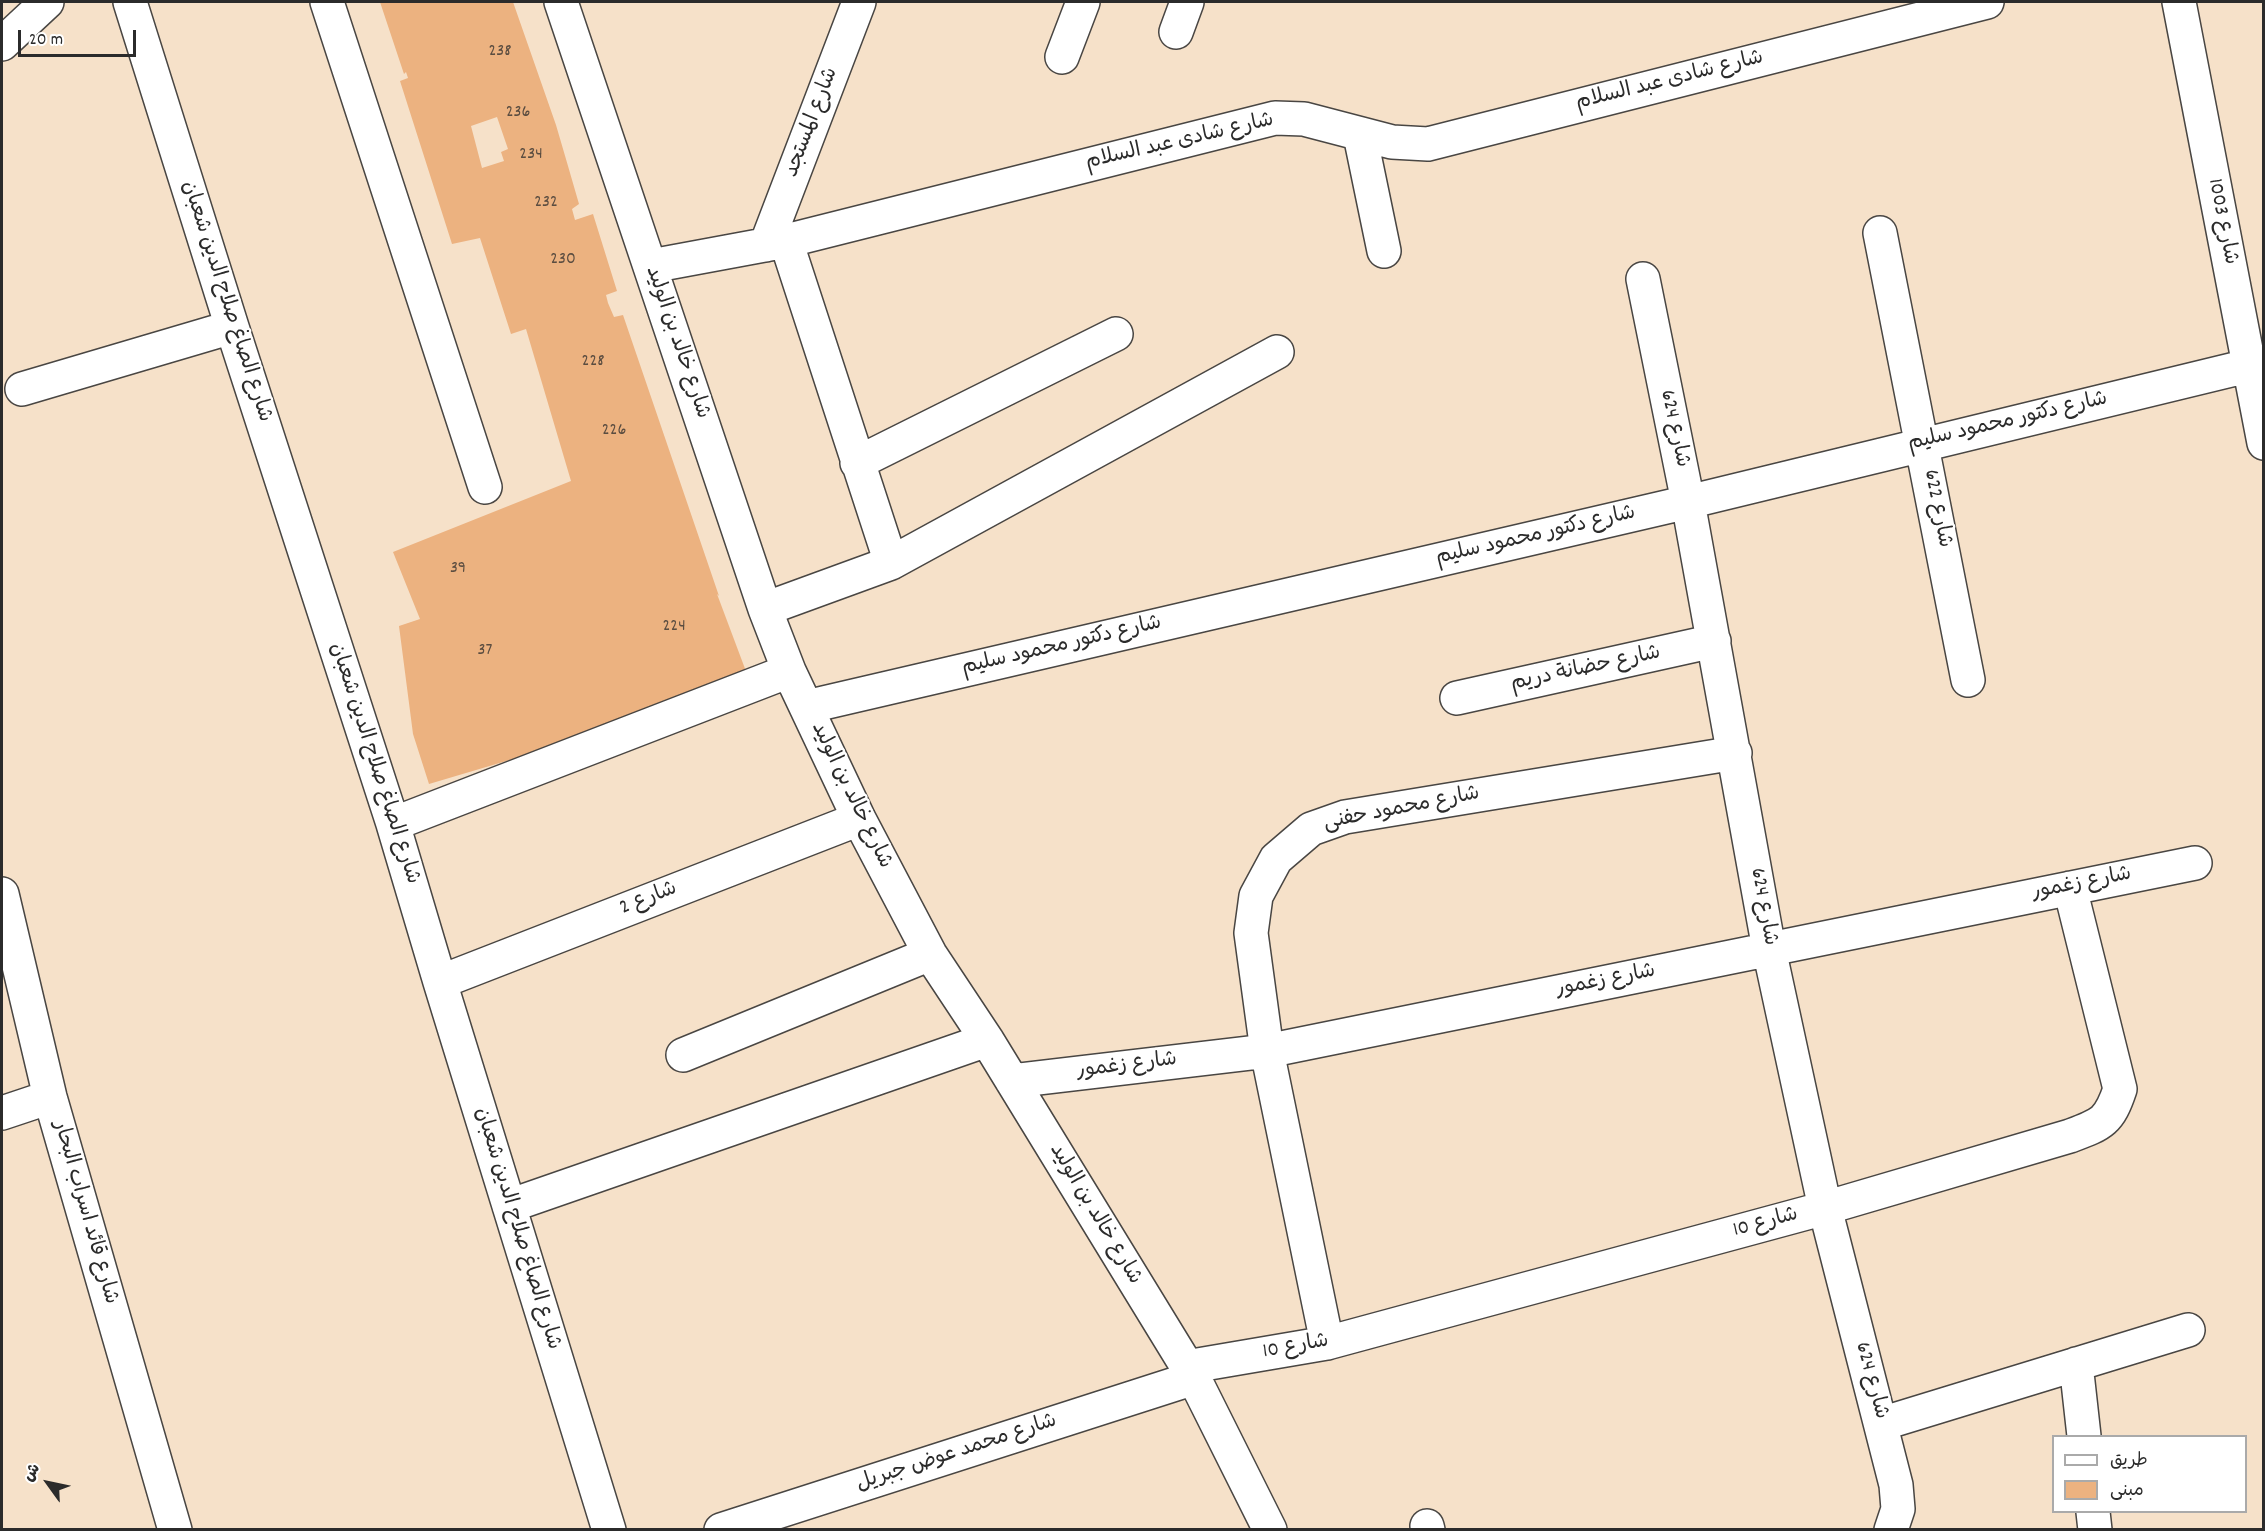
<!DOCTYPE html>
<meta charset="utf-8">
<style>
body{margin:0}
#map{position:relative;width:2265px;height:1531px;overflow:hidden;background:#f6e1c9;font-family:Dekko,"Playpen Sans Arabic",sans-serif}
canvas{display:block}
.frame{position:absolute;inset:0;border:3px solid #2b2b2b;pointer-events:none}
.legend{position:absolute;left:2052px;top:1435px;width:195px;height:78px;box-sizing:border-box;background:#fff;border:2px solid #aaa;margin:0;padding:8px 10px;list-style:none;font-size:18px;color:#2b2b2b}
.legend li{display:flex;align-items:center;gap:12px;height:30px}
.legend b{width:30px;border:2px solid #aaa}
.north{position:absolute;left:18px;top:1453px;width:60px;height:60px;-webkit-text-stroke:4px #fff;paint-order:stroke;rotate:303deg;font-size:16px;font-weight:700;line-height:24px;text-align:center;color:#2b2b2b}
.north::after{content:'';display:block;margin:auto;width:21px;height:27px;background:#2b2b2b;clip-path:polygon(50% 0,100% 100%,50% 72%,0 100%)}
.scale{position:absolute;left:18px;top:30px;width:118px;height:27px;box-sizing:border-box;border:3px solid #2b2b2b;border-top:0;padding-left:8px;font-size:18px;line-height:21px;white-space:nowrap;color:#2b2b2b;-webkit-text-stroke:4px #fff;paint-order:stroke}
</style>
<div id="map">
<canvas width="2265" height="1531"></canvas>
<div class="frame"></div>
<ul class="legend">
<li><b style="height:8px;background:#fff"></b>طريق</li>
<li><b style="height:16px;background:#ecb280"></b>مبنى</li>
</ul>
<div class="north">ش</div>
<div class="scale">20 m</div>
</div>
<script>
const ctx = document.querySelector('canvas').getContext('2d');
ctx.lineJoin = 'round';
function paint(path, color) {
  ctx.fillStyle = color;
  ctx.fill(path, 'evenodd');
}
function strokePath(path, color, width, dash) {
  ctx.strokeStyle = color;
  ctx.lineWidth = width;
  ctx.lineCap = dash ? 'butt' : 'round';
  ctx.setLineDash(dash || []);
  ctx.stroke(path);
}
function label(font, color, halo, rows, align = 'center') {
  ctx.font = font + ' Dekko,"Playpen Sans Arabic",sans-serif';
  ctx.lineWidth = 4.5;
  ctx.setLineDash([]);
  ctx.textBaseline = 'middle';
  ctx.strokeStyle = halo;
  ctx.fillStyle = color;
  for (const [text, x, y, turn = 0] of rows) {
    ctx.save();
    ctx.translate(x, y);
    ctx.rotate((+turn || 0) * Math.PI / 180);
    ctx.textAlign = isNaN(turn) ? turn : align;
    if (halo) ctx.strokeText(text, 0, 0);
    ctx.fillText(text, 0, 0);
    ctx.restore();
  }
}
paint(new Path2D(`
 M380,2H513L556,125L568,166L579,204L572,209L575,220L593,214L617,291L606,295L608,303L614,317L623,315L719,596L717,594L750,682L550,748L429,784L413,734L399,626L420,619L393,552L571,481L526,329L511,334L480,238L452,244L400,81L408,78L406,72L404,74ZM497,117L508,149L501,152L504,161L482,168L471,126Z`), '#ecb280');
const minor = new Path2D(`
 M130,2L232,327L393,824L440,982L609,1530
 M327,2L485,487
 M561,2L765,609L789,671L859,819L930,954L987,1040L1194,1378L1270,1530
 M2179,2L2264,443
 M1176,32L1187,2
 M2,44L47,2
 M1062,57L1083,2
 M1360,135L1384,251
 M1880,233L1968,680
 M786,241L891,563
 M766,245L859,2
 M651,266L786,241L1275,118L1304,119L1392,142L1428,144L1987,2
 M1643,279L1688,502L1769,949L1825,1208L1896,1485L1898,1509L1891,1530
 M22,389L232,327
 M857,463L1116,334
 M765,609L891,563L1277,352
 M1457,698L1714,641
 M806,707L1688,502L2264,362
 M393,824L789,671
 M2,894L50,1097L175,1530
 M440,982L859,819
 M683,1055L930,954
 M1012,1081L1267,1051L2195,863
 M2,1113L50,1097
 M509,1206L987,1040
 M1327,1343L1267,1051L1251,933L1256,896L1276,859L1311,829L1345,817L1735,753
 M2076,1364L2084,1436
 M1186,1367L1327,1343L1825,1208L2070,1136C2102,1124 2109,1122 2120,1089L2070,888
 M1881,1424L2188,1330
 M2093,1512L2095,1530
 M1427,1526L1428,1530
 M721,1530L1194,1378`);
strokePath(minor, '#494643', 36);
strokePath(minor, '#fff', 33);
label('18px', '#5b4d40', null, [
 ["238",500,53],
 ["236",518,114],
 ["234",531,156],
 ["232",546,204],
 ["230",563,261],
 ["228",593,363],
 ["226",614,432],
 ["39",458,570],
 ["224",674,628],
 ["37",485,652]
]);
label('21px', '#2b2b2b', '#fff', [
 ["شارع شادى عبد السلام",1670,82,-14],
 ["شارع المستجد",813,123,-69],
 ["شارع شادى عبد السلام",1180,143,-13],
 ["شارع 1003",2221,222,79],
 ["شارع الصاغ صلاح الدين شعبان",225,302,72],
 ["شارع خالد بن الوليد",676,343,71],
 ["شارع دكتور محمود سليم",2008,423,-13],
 ["شارع 624",1673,429,78],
 ["شارع 622",1936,509,79],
 ["شارع دكتور محمود سليم",1536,537,-13],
 ["شارع دكتور محمود سليم",1062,647,-13],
 ["شارع حضانة دريم",1586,670,-12],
 ["شارع الصاغ صلاح الدين شعبان",373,764,72],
 ["شارع خالد بن الوليد",850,796,64],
 ["شارع محمود حفنى",1402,810,-11],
 ["شارع زغمور",2082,885,-11],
 ["شارع 2",649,900,-21],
 ["شارع 624",1762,907,80],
 ["شارع زغمور",1606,982,-11],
 ["شارع زغمور",1127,1067,-7],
 ["شارع قائد اسراب البحار",84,1213,74],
 ["شارع خالد بن الوليد",1094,1215,59],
 ["شارع 10",1766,1224,-15],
 ["شارع الصاغ صلاح الدين شعبان",516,1229,73],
 ["شارع 10",1296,1348,-10],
 ["شارع 624",1870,1381,75],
 ["شارع محمد عوض جبريل",957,1454,-18]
]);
</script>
